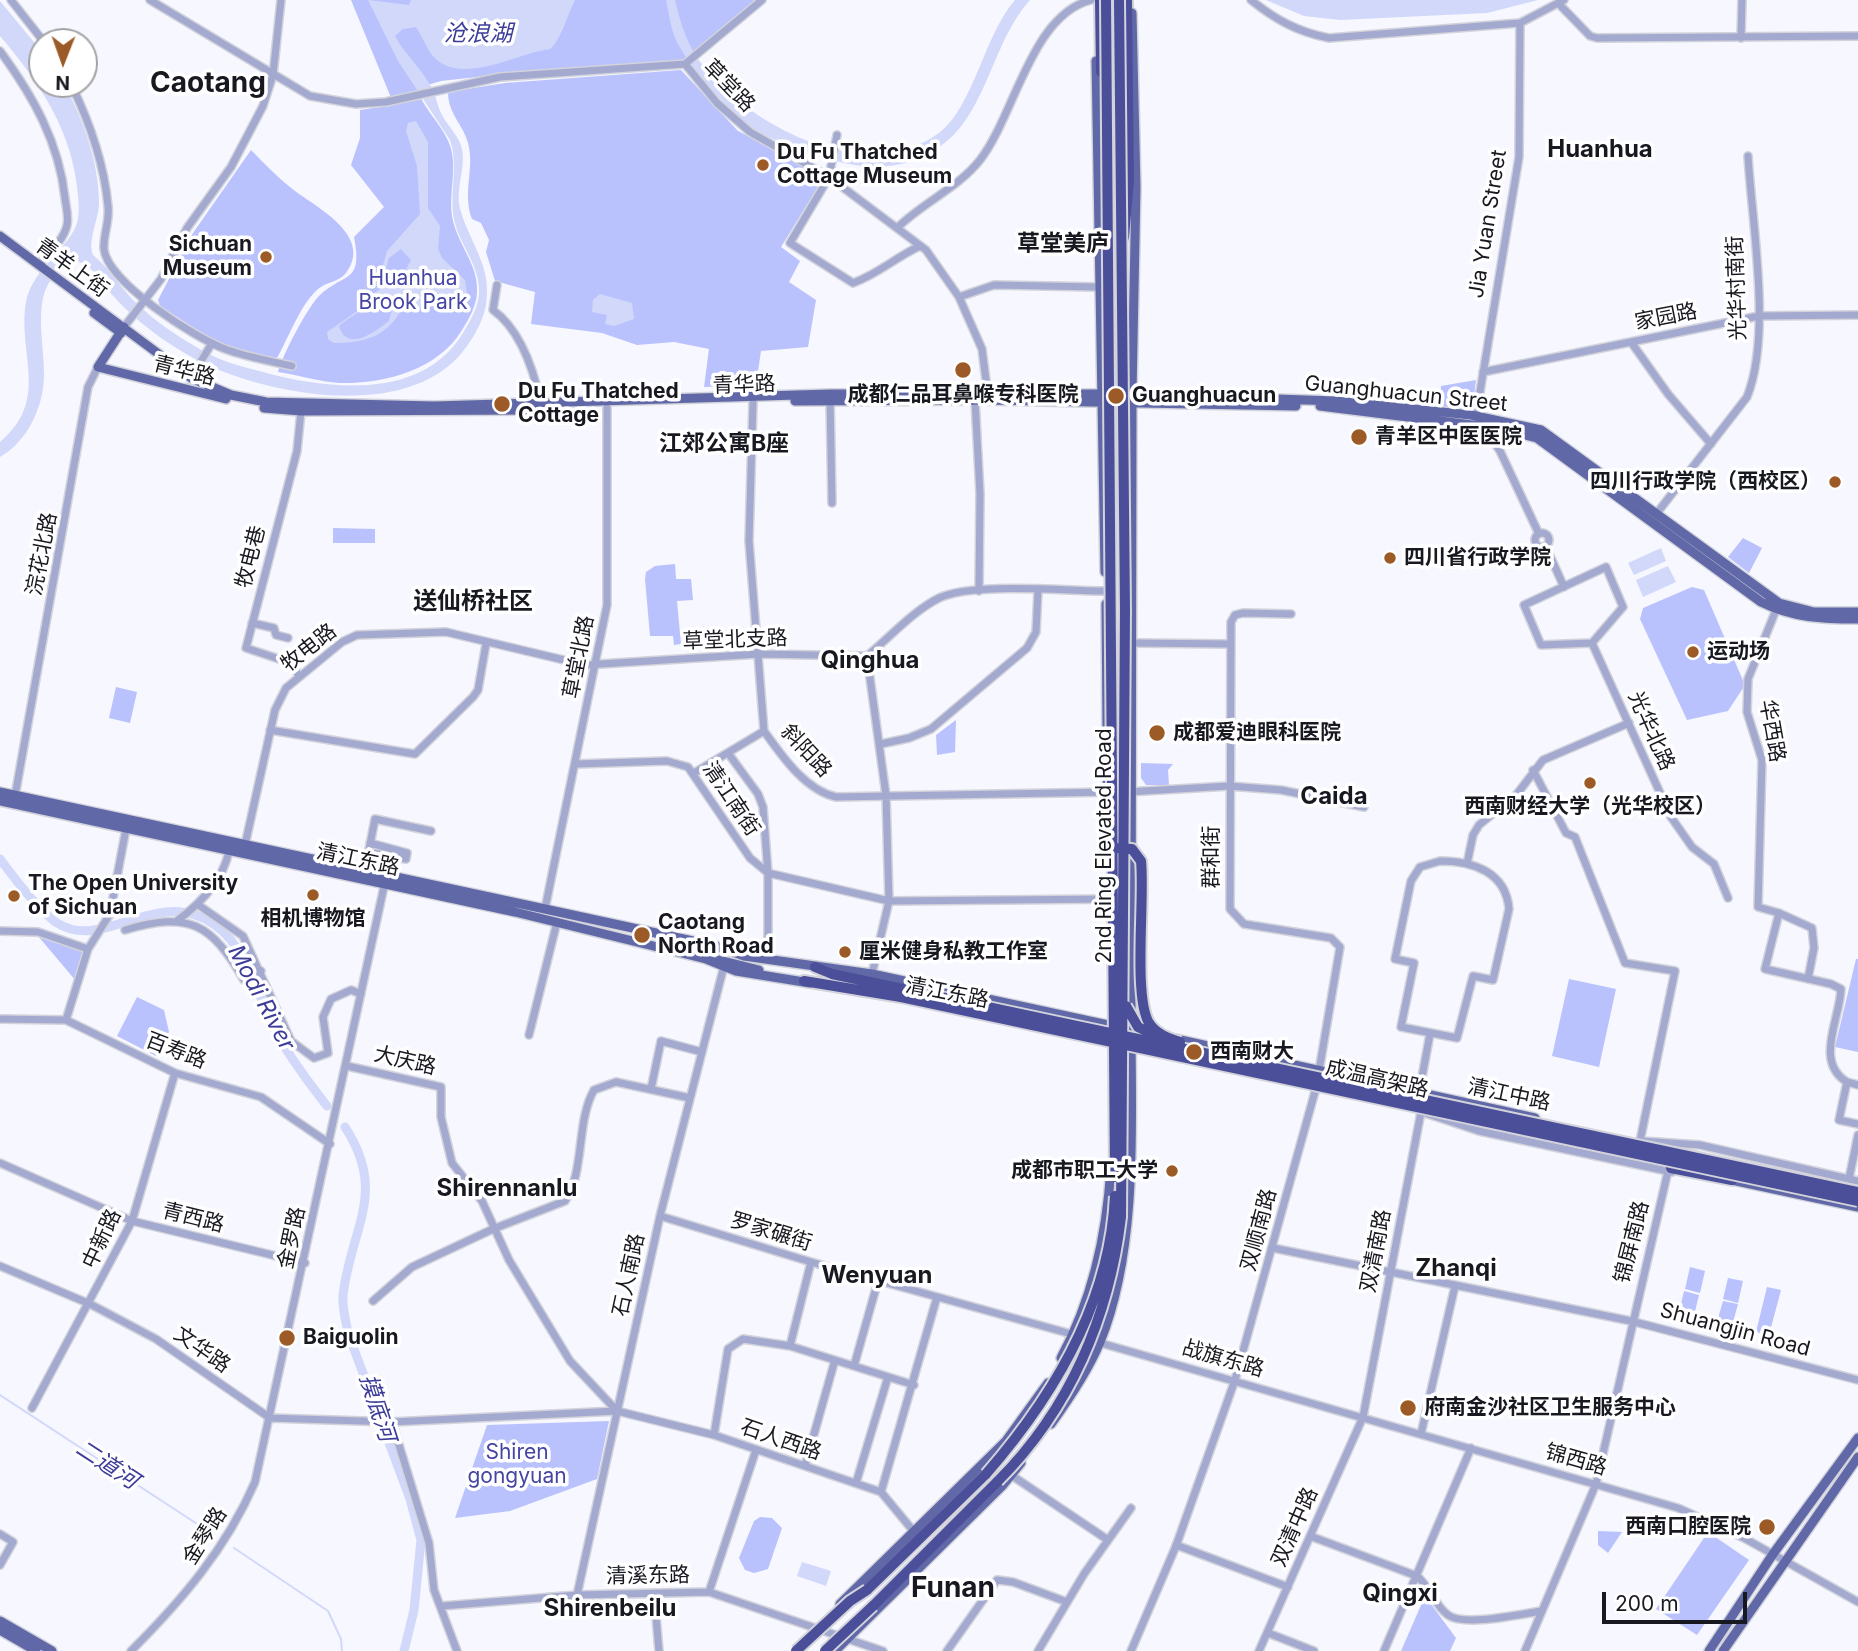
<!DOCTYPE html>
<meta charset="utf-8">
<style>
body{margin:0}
#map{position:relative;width:1858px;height:1651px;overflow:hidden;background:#f6f7ff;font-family:Inter,sans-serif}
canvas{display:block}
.north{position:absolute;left:28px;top:28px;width:70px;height:70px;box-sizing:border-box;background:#fff;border:2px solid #a3a3a6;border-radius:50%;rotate:181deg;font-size:19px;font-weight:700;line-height:28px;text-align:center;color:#181920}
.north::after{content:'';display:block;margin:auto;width:24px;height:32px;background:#9c5b26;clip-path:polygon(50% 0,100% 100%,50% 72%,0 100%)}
.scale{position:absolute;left:1602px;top:1592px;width:145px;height:32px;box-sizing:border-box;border:4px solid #181920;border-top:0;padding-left:9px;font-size:21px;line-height:24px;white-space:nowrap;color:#181920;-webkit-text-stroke:5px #fff;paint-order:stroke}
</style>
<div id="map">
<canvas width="1858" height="1651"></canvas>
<div class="north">N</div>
<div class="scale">200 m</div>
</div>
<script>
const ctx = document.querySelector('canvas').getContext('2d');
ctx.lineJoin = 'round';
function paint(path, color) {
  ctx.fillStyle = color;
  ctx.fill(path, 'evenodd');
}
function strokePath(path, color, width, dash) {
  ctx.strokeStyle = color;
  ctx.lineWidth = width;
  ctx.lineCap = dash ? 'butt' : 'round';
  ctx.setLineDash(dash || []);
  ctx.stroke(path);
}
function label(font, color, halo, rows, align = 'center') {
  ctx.font = font + ' Inter,"Noto Sans SC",sans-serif';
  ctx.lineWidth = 7;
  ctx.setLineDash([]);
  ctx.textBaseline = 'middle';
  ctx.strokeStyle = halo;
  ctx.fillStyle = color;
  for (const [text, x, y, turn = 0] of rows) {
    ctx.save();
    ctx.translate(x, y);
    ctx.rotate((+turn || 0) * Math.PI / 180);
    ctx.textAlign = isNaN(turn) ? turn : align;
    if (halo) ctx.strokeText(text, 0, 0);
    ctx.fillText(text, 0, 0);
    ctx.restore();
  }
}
paint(new Path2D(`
 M351,0H756L683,61L495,75L441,81L417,88C423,109 441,123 449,143C459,167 447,195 453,221C459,246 478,265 477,291C477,305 469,319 462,330C438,370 384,384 340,383C320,382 298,375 278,372C282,356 308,306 320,295C345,272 363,284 354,237L384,207L351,165L360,138V110L394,105Z
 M681,70L738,131L784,154L820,177L821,182L781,247L800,261L789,282L816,300L808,347L761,351L756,385L704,387L709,349L674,342L637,345L602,333L531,324L535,292L495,281L486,252L489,240L481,223L472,219C462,193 475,169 468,143C463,124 448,114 448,92L505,83Z
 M251,150C265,164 279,179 295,191C316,207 374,236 346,273C339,282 326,282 318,289C300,305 289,337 277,358L224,347L160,306L158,300L193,233Z
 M1476,380L1473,405L1464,409L1440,406L1441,386Z
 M333,528L375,529V543H333Z
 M1743,538L1762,548L1749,573L1728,557Z
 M675,564L676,579H691L693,600L677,601L681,644L674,645L673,636H650L645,579L646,572L655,566Z
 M1692,587L1704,590L1745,685L1728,711L1687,720L1640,619L1643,608Z
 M116,687L137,692L130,723L109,718Z
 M956,720L955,752L937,755L936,735Z
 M1141,763L1173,764L1168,770L1169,785H1146L1141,778Z
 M38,936L81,949L83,953L76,981Z
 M1856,959H1858V1052L1835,1047Z
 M1569,979L1616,989L1599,1067L1552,1056Z
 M137,997L164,1010L169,1032L156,1056L117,1036Z
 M1690,1267L1705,1271L1700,1293L1685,1289Z
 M1728,1278L1743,1281L1738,1303L1723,1299Z
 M1767,1287L1781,1290L1769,1335L1756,1332Z
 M1684,1291L1699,1295L1694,1316L1679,1313Z
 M1723,1301L1738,1304L1732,1326L1717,1322Z
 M609,1421L597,1479L510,1511L455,1518L487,1425Z
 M760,1517L772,1518L782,1528L768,1569L754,1573L745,1570L739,1558L754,1521Z
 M1598,1531L1622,1532L1608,1553L1598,1545Z
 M1708,1532L1749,1560L1697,1635L1656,1609Z
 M1425,1596L1456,1638L1450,1651H1401Z`), '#b9c2fd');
paint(new Path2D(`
 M368,0L409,5L411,0H575C568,14 560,42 550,49C517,53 459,88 432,55C426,47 422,36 416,27L403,29L395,36C404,53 419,66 429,83C436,93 437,107 443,117C449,127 460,138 462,149C466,170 454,191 461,212C469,239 488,263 487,292C487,313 479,329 467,346C416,420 281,398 210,366C174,350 134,321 108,290C100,281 91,264 78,262C25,277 45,336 44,374C44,406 28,441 0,457V442C51,399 17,354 26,302C31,274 59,255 73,232C80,220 79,208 78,195C73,132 40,83 0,36V1L42,52V84H64C83,119 99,162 99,203C99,219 87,241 93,255C108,267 119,285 132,299C154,321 182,340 209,354C228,364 249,368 270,374C334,390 423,399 463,333C470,321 478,308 479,294C481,266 459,245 454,219C449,192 459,166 450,140L398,61Z
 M666,0H675C680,21 686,41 698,59C745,124 864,188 939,133C974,106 984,35 1015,0H1030C994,39 987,108 947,141C901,179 848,169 797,148C777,141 757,134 741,119C718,99 694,72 679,46C671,33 669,14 666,0Z
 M1266,0H1538L1487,13L1340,20L1304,16Z
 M416,121L428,142V208L440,226L438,249L442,258L465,280L467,293C461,303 455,308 442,309L438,305L401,310C387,337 363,343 334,343L328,339L327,332L363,307L369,296L384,287L381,272L387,251L420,214L417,166L406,131L408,123ZM401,249L411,260L401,279H390L385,272L389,258ZM384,298L394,301L389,321C375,332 347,353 339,326C345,320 376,301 384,298Z
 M600,294L632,303L634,319L614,326L605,324L607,315L592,312L593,300Z
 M1661,548L1666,561L1634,575L1628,563Z
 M1668,566L1676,582L1643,597L1636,580Z
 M802,1562L831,1571L826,1586L797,1576Z`), '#d2d8fa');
strokePath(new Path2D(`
 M0,1395L214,1535
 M234,1548L328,1611L341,1639L342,1651`), '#d2d8fa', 2);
strokePath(new Path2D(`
 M0,859C14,878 38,910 57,923C104,953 157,884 215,925C250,950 258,1001 278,1036C292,1060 309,1083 327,1106
 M345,1127C388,1193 351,1227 343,1295C342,1308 346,1321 348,1333L410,1499L421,1540L414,1610L404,1651`), '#d2d8fa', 9);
const minor = new Path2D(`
 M11,0L44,42
 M150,0L310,96L356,104L386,102L500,77L685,64L762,0
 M1251,0C1276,20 1298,32 1329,38L1520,23L1564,0
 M1560,5L1590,36L1597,38L1858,36
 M1520,23L1519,157L1476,416L1500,451L1539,534
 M1741,38L1742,0
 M0,51C33,96 59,142 65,198C66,207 69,217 67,225C64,240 48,254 39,265
 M685,64L717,103L750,132L829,177L926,250L959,297L982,349L988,396
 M71,84C90,123 104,162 108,206C110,221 103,235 104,249C107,282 195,338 225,349C246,357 270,361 292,366
 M837,135L829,177L790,243L853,283C878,274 896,257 920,246
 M897,228C922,203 958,188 980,160C1015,115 1031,15 1091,0
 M497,285L493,310C521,330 534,371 541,404
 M959,297L994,285L1098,287
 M124,327L161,279L187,228L231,167L263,106L273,75L281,0
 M1631,342L1668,394L1711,444
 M1483,372L1759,316L1858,315
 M191,378L212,343
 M830,398L832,503
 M975,400L980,494L979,591
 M753,402L749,541L764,731C782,756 805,790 836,797L1112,792
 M1657,513L1747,397C1772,335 1752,224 1748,156
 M1535 540a7 7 0 1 1 14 0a7 7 0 1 1-14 0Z
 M1546,547L1564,587
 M1606,567L1623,607L1592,643L1541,645L1524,605Z
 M1776,610L1748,679L1747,712L1762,760L1758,907L1779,913L1765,969L1831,984L1841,989C1840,1019 1814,1062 1847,1082
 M1291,614L1243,613L1235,615L1231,622L1230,909L1244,924L1331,938L1340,947L1319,1071
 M252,623L274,628L276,635L288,638
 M1132,643L1231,644
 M1592,643L1671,817L1692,847L1714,864L1728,898
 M867,656L886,795L889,901L872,974
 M299,676L291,663L246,648L297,451L301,411
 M270,730L415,754L473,697L478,690L486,644
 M881,744L909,738L931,729L1027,648L1036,632L1038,591
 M728,753L758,794L763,807L768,873L889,901L1111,899
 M576,764L667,761L688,767L750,858L768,873V955
 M1533,770L1566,833L1575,837L1625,963L1675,971L1640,1141
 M694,773L764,731
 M1127,792L1229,786L1281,790L1364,807
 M15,796L88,387L98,367
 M245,845L275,710L286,688L342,642L357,635L446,632L585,665L759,654L867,656C889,638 913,611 939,598C972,582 1066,591 1106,591
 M368,852L406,859L407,853L370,843
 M1440,861C1473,861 1506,872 1509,909L1493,980L1473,976L1457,1038L1401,1027L1414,963L1395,959L1411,881L1420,867Z
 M1467,864L1473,835L1479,825L1517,794L1543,760L1629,723
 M365,870L375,819L431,831
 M197,904L243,936L291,1041L314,1058L328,1053L323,1017L331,999L351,990L361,994
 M545,909L607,605V408
 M1779,913L1812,928L1814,948L1808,979
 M178,920C201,903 223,880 229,851
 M125,930C189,911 211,923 244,980L261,971
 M0,931L38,932L88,949
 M0,1019L66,1020L175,1073L261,1097L330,1144
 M66,1020L88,949L110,914L126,829
 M529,1035L557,922
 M347,1066L441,1087V1117L452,1163L482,1201L509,1260L570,1361L617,1411
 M1858,1085L1847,1082L1839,1120L1858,1124
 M651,1089L661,1041L702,1052
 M1425,1113L1479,1131L1672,1172
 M1642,1141L1700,1145L1858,1181
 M0,1163L132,1221L305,1263
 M1849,1179L1858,1135
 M660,1216L811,1262L1075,1335
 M1273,1248L1631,1321L1858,1380
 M0,1266L90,1304L156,1339L270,1418L392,1422L617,1411L714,1435L881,1492L915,1533
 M373,1301L412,1267L493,1229L565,1201C585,1173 576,1121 594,1090L616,1082L690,1098
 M1097,1342L1678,1508L1744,1538L1858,1602
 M790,1346L811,1262
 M854,1366L878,1281
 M32,1408L132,1221L175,1073
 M392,1422L429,1543L434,1590L457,1651
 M1421,1434L1455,1286
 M714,1435L728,1349L743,1339L790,1346L914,1385
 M805,1466L835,1360
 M1011,1475L1108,1540
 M856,1483L888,1377
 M881,1492L937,1297
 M0,1534L13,1542L0,1565
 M1310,1536L1417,1576C1429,1586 1435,1606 1448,1615C1464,1627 1521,1614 1542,1611
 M1176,1545L1288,1587
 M709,1592L756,1450
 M654,1594L659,1651
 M577,1595L660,1216L724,966
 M442,1606L577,1595L709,1592L883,1651
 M1268,1633L1314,1651
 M131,1651C182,1600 226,1549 255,1482L385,882
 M947,1651L997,1580L1013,1582L1067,1602
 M1038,1651L1084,1574L1131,1508
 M1131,1651L1176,1546L1235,1380L1316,1088
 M1259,1651L1363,1417L1421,1112L1419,1093L1430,1034
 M1384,1651L1471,1448
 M1525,1651L1596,1484L1668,1171`);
const major = new Path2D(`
 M1096,61L1105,572
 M0,236L191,378L231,395L266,402L434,406L830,394H1132L1335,401L1471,415L1541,430L1779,603L1814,612H1858
 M94,313L121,333
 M124,327L98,367L226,399
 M795,401L988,400L1296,406
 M1320,406L1496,428L1537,438L1761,602C1793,618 1823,619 1858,619
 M264,408L301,411L537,410
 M1106,604L1108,856
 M0,792L545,909L716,946L744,956L872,974L1145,1033
 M0,801L515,912L706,959L736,971L810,983
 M725,946L765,954
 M719,960L759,970
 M1131,1014L1132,394L1136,187L1132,13
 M1176,1039L1535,1118
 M1727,1179L1858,1207
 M1061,1358C1093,1299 1107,1233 1111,1167
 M1051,1424C1069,1399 1088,1371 1100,1342C1136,1254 1132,1137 1131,1042
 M840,1604L1006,1441L1048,1383
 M0,1621L52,1651
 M0,1630L36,1651
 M835,1651L1003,1485L1021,1463
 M1709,1651L1773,1554L1858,1438
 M1723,1651L1858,1457`);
const highway = new Path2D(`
 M1100,0L1101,72
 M1124,237L1129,180L1127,0
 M815,967L832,974L903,989
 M804,981L901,997
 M1671,1168L1732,1180
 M867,1590L986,1474
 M873,1606L998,1481`);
strokePath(minor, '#d2d3db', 10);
strokePath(major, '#d2d3db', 12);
strokePath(highway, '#d2d3db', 14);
strokePath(minor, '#a4aacf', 7);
strokePath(major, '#6168a8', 9);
strokePath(highway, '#4b4f99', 10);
const highwayBridge = new Path2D(`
 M1106,0L1115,1177
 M1117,848L1132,849L1141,861C1145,898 1133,996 1149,1023C1156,1034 1168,1038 1180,1042
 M903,989L1858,1192
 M901,997L1858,1201
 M1126,1006L1138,1027L1161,1038
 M986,1474C1054,1396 1110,1303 1115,1196
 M998,1481C1070,1409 1109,1317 1121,1217L1125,609L1119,0
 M796,1651L850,1601L867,1590
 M825,1651L873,1606`);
strokePath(highwayBridge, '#d2d3db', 14, []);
strokePath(highwayBridge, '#4b4f99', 10);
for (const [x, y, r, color] of [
 [763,165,7,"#9c5b26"],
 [266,257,7,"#9c5b26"],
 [963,370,9,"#9c5b26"],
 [1116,396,9,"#9c5b26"],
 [502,404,9,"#9c5b26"],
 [1359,437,9,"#9c5b26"],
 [1835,482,7,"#9c5b26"],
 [1390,558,7,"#9c5b26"],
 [1693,652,7,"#9c5b26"],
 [1157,733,9,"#9c5b26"],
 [1590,783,7,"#9c5b26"],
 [313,895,7,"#9c5b26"],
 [14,896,7,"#9c5b26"],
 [642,935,9,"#9c5b26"],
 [845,952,7,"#9c5b26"],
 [1194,1052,9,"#9c5b26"],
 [1172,1171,7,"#9c5b26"],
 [287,1338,9,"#9c5b26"],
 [1408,1408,9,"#9c5b26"],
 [1767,1527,9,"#9c5b26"]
]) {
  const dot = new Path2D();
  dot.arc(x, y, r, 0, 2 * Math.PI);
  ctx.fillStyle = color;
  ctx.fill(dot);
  strokePath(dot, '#fff', 2.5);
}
label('21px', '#181920', '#fff', [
 ["草堂路",729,86,46],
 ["Jia Yuan Street",1488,224,-81],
 ["青羊上街",72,268,36],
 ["光华村南街",1737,288,-92],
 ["家园路",1666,317,-11],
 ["青华路",184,371,14],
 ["青华路",744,385,-2],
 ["Guanghuacun Street",1406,394,6],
 ["浣花北路",42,554,-79],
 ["牧电巷",251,557,-76],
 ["草堂北支路",735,640,-2],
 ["牧电路",309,648,-38],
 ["草堂北路",579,657,-79],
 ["光华北路",1651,731,66],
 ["华西路",1772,731,80],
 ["斜阳路",806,751,47],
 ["清江南街",731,799,56],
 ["2nd Ring Elevated Road",1105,846,-90],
 ["群和街",1212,857,-90],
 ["清江东路",358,860,12],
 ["清江东路",947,993,11],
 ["百寿路",176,1051,21],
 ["大庆路",405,1061,13],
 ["成温高架路",1377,1079,13],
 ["清江中路",1509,1095,12],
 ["青西路",193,1218,14],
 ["双顺南路",1259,1230,-75],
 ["罗家碾街",771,1232,17],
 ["金罗路",292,1238,-78],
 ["中新路",102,1239,-65],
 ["锦屏南路",1632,1242,-76],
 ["双清南路",1376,1251,-79],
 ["石人南路",629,1275,-78],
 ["Shuangjin Road",1735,1330,15],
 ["文华路",202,1350,35],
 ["战旗东路",1223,1359,16],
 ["石人西路",781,1440,19],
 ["锦西路",1576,1460,16],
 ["双清中路",1295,1527,-66],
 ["金琴路",205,1536,-58],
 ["清溪东路",648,1576,-1]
]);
label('bold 21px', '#181920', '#fff', [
 ["Du Fu Thatched",777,153],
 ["Cottage Museum",777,177],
 ["Sichuan",252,245,"right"],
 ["Museum",252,269,"right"],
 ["Du Fu Thatched",518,392],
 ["Cottage",518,416],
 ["成都仁品耳鼻喉专科医院",963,395,"center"],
 ["Guanghuacun",1132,396],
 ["青羊区中医医院",1375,437],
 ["四川行政学院（西校区）",1821,482,"right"],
 ["四川省行政学院",1404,558],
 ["运动场",1707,652],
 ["成都爱迪眼科医院",1173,733],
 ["西南财经大学（光华校区）",1590,807,"center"],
 ["The Open University",28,884],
 ["of Sichuan",28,908],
 ["相机博物馆",313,919,"center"],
 ["Caotang",658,923],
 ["North Road",658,947],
 ["厘米健身私教工作室",859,952],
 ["西南财大",1210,1052],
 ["成都市职工大学",1158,1171,"right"],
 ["Baiguolin",303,1338],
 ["府南金沙社区卫生服务中心",1424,1408],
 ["西南口腔医院",1751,1527,"right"]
], 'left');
label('21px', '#4545a3', '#fff', [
 ["Huanhua",413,279],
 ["Brook Park",413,303],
 ["Shiren",517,1453],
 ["gongyuan",517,1477]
]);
label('italic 23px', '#3d3c99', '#fff', [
 ["沧浪湖",478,34],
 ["Modi River",261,998,62],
 ["摸底河",377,1408,72],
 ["二道河",107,1465,33]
]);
label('bold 23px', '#181920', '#fff', [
 ["草堂美庐",1063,244],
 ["江郊公寓B座",724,444]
]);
label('bold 24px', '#181920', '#fff', [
 ["Huanhua",1600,150],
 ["送仙桥社区",473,602],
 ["Qinghua",870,661],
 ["Caida",1334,797],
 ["Shirennanlu",507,1189],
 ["Zhanqi",1456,1269],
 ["Wenyuan",877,1276],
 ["Qingxi",1400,1594],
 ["Shirenbeilu",610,1609]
]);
label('bold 28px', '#181920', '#fff', [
 ["Caotang",208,84],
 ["Funan",953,1589]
]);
</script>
